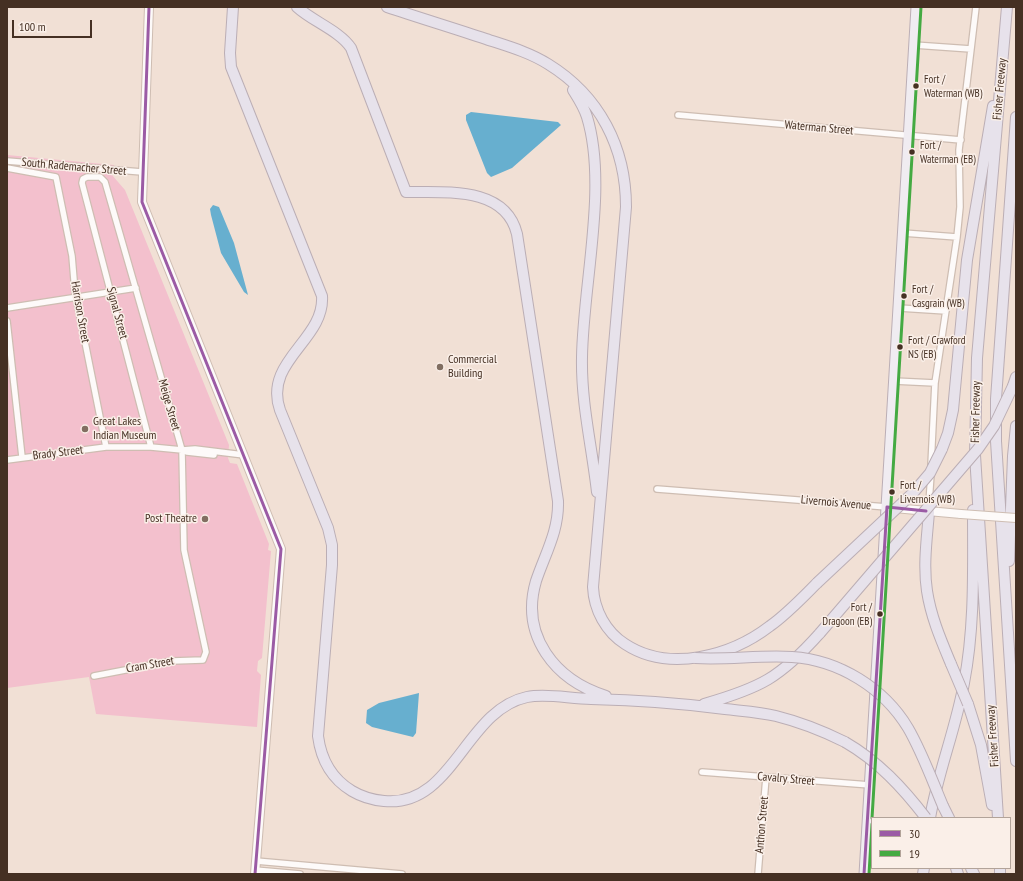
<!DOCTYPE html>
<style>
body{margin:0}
#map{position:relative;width:1023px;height:881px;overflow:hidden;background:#f1e0d5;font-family:"PT Sans Narrow",sans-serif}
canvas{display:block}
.frame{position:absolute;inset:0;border:8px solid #453023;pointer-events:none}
.legend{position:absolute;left:871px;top:817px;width:140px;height:52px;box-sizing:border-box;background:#faefe8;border:1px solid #b2a399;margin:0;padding:5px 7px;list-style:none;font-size:12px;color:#453023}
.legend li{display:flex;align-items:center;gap:8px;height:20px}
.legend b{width:20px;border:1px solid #b2a399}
.scale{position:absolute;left:12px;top:20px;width:80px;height:18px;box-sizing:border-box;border:2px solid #453023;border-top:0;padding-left:5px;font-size:12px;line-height:14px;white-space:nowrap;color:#453023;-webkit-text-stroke:3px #faefe8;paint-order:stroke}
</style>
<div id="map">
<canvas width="1023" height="881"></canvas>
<div class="frame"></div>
<ul class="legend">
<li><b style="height:5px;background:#9b5ba5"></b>30</li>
<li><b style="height:5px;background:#44aa42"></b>19</li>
</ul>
<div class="scale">100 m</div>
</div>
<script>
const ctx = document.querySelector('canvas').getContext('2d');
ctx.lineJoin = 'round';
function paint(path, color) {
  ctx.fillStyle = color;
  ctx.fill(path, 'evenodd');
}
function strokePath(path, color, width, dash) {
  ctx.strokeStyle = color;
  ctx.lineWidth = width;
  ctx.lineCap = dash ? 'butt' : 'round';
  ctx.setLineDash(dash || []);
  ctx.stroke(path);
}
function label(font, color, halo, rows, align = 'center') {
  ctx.font = font + ' "PT Sans Narrow",sans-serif';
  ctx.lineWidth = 3;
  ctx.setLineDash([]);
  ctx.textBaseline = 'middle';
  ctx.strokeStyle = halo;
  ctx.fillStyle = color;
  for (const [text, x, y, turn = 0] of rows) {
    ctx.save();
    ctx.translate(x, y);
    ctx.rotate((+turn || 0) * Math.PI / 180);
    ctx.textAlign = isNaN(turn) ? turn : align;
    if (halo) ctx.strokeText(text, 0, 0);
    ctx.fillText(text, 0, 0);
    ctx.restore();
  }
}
paint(new Path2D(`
 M7,155L114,165L112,175L125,190L229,445L228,458L230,463L237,464L269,544L268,550L271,551L262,658L258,661L257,671L261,675L257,727L96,714L89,677L7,688Z`), '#f3c0cd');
paint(new Path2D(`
 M471,112L558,122L561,125L512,168L491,177L487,173L466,120V115Z
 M213,205L219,207L234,243L248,295L244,292L221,253L211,215L210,209Z
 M419,693L416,733L413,737L372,727L366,723L367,710L379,703Z`), '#67afcf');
const minor = new Path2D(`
 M914,45L971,49
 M678,115L961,140
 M7,161L142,172
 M7,168L56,177L72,256L75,292L106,447
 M903,233L957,237
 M7,308L136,288
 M899,308L946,311
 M7,321L22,457
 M894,381L935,383
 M187,452L214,455
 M7,460L106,447H151L182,450L195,449L244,455
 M931,465L935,383L957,237L960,207L959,150L976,7
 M657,489L887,507
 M929,503L931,474
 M94,676L172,661L203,660L206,652L184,550L182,450L105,182L100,177H87L83,179L82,183L151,447
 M702,772L870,785
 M256,861L402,874
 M255,870L300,874
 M758,874L766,777`);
const secondary = new Path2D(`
 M149,7L142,202L281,549L255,874
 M894,508L961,514`);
const primary = new Path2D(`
 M864,874L916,7`);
const motorway = new Path2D(`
 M233,7L230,53L231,67L322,296C325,340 263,361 280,410L328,528L332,545V565L318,736C321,759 332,779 352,791C362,797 373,800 384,801C453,808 465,710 527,697C548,693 570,699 591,699C636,700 680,703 725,709C742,711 760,712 776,716C800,722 823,731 845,742
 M297,7C312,21 340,31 351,48L406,192C443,193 505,185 517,234L558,501C559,531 545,554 536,581C520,636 555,680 606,696
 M387,7C420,18 453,28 486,39C507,46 529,52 548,64C600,96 626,148 626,207L593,587C594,610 606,632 625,644C669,673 731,656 770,626C787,614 802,598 817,583
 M573,90C578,98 584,107 587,117C608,186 583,284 582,357C581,403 592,447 597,492
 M1016,117L996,399V441L1016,761
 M1013,386L1016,377
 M942,449L948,433L953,410L967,260L993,106
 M929,512C927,538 923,565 927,591C931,617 941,640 951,664
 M1009,561L1013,456L1016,426
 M704,704C760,688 780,678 820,633
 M968,704L981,745L992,805
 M943,806L949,818
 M930,818C938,772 956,728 964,683C975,626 973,568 973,510
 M998,818L975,455L977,358L1007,7
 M956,868L958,874
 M971,868L974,874
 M1000,868V874
 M923,874L924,868`);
strokePath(minor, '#cebdb2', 8);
strokePath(secondary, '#cebdb2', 10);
strokePath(primary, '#bbaeb5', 11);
strokePath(motorway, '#bbaeb5', 12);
strokePath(minor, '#fdfaf9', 5.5);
strokePath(secondary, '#fdfaf9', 8);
strokePath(primary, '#f0ecf1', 9);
strokePath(motorway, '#e7e2eb', 10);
const secondaryBridge = new Path2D(`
 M961,514L1016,518`);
const motorwayBridge = new Path2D(`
 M817,583L913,493L930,473L942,449
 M820,633L978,449L994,426L1013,386
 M695,658C727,660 760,655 792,657C839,660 884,688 908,728C922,752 932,780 943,806
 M951,664L968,704
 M845,742C878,761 903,788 926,818`);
strokePath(secondaryBridge, '#cebdb2', 10, []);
strokePath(motorwayBridge, '#bbaeb5', 12, []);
strokePath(secondaryBridge, '#fdfaf9', 8);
strokePath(motorwayBridge, '#e7e2eb', 10);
strokePath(new Path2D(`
 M149,7L142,202L281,549L255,874
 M887,507L926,511
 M864,874L887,507`), '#9b5ba5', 3);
strokePath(new Path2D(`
 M872,818L921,7
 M869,874L872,824`), '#44aa42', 3);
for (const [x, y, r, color] of [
 [916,86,3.5,"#453023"],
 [912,152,3.5,"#453023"],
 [904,296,3.5,"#453023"],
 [900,347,3.5,"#453023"],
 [440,367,4,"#816e61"],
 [85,429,4,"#816e61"],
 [892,492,3.5,"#453023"],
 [205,519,4,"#816e61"],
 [880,614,3.5,"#453023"]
]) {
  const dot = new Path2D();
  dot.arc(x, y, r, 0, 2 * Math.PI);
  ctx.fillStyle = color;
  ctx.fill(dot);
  strokePath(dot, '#faefe8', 1.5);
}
label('11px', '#453023', '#faefe8', [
 ["Fort /",924,80],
 ["Waterman (WB)",924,94],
 ["Fort /",920,146],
 ["Waterman (EB)",920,160],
 ["Fort /",912,290],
 ["Casgrain (WB)",912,304],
 ["Fort / Crawford",908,341],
 ["NS (EB)",908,355],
 ["Fort /",900,486],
 ["Livernois (WB)",900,500],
 ["Fort /",872,608,"right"],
 ["Dragoon (EB)",872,622,"right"]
], 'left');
label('12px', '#453023', '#faefe8', [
 ["Fisher Freeway",1000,89,-85],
 ["Waterman Street",819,128,5],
 ["South Rademacher Street",74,167,5],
 ["Harrison Street",80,312,80],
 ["Signal Street",117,313,75],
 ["Meige Street",169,405,74],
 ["Fisher Freeway",976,412,-89],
 ["Brady Street",58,453,-7],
 ["Livernois Avenue",836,503,5],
 ["Cram Street",150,665,-10],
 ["Fisher Freeway",993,736,-94],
 ["Cavalry Street",786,779,5],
 ["Anthon Street",762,825,-85]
]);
label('12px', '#453023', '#faefe8', [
 ["Commercial",448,360],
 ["Building",448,374],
 ["Great Lakes",93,422],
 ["Indian Museum",93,436],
 ["Post Theatre",197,519,"right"]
], 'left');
</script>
